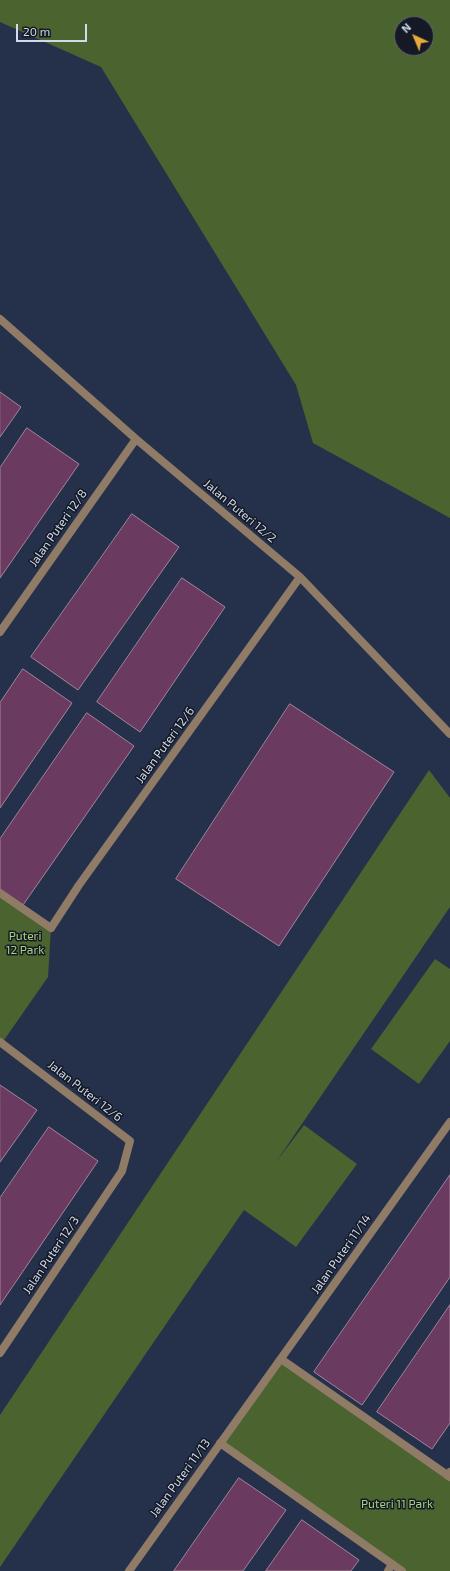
<!DOCTYPE html>
<style>
body{margin:0}
#map{position:relative;width:450px;height:1571px;overflow:hidden;background:#25314b;font-family:"Exo 2",sans-serif}
canvas{display:block}
.north{position:absolute;left:394px;top:16px;width:40px;height:40px;box-sizing:border-box;background:#141925;border:1px solid #606674;border-radius:50%;rotate:316deg;font-size:11px;font-weight:700;line-height:16px;text-align:center;color:#d1d9ea}
.north::after{content:'';display:block;margin:auto;width:14px;height:18px;background:#eaaa39;clip-path:polygon(50% 0,100% 100%,50% 72%,0 100%)}
.scale{position:absolute;left:16px;top:24px;width:71px;height:18px;box-sizing:border-box;border:2px solid #d1d9ea;border-top:0;padding-left:5px;font-size:12px;line-height:14px;white-space:nowrap;color:#d1d9ea;-webkit-text-stroke:3px #141925;paint-order:stroke}
</style>
<div id="map">
<canvas width="450" height="1571"></canvas>
<div class="north">N</div>
<div class="scale">20 m</div>
</div>
<script>
const ctx = document.querySelector('canvas').getContext('2d');
ctx.lineJoin = 'round';
function paint(path, color) {
  ctx.fillStyle = color;
  ctx.fill(path, 'evenodd');
}
function strokePath(path, color, width, dash) {
  ctx.strokeStyle = color;
  ctx.lineWidth = width;
  ctx.lineCap = dash ? 'butt' : 'round';
  ctx.setLineDash(dash || []);
  ctx.stroke(path);
}
function label(font, color, halo, rows, align = 'center') {
  ctx.font = font + ' "Exo 2",sans-serif';
  ctx.lineWidth = 3;
  ctx.setLineDash([]);
  ctx.textBaseline = 'middle';
  ctx.strokeStyle = halo;
  ctx.fillStyle = color;
  for (const [text, x, y, turn = 0] of rows) {
    ctx.save();
    ctx.translate(x, y);
    ctx.rotate((+turn || 0) * Math.PI / 180);
    ctx.textAlign = isNaN(turn) ? turn : align;
    if (halo) ctx.strokeText(text, 0, 0);
    ctx.fillText(text, 0, 0);
    ctx.restore();
  }
}
paint(new Path2D(`
 M0,0H450V518L313,443L296,385L101,67L0,22ZM402,24H426V48H402Z
 M429,770L450,798V907L276,1162L304,1125L357,1164L296,1247L244,1210L0,1567V1415Z
 M0,893L51,928L48,977L2,1043L0,1042Z
 M435,959L450,969V1041L419,1084L371,1049Z
 M281,1359L450,1477V1571H402L220,1443Z`), '#4a632f');
const building = new Path2D(`
 M0,392L21,407L0,437Z
 M27,428L79,464L0,578V468Z
 M132,514L179,547L78,690L31,657Z
 M182,578L225,607L140,732L97,702Z
 M23,669L72,703L0,808V703Z
 M290,704L394,772L279,946L176,879Z
 M87,713L134,746L23,905L0,889V839Z
 M0,1085L37,1110L0,1162Z
 M49,1127L98,1161L0,1305V1198Z
 M450,1175V1277L362,1405L314,1372Z
 M450,1305V1423L432,1449L377,1412Z
 M239,1478L286,1510L243,1571H174Z
 M302,1520L359,1560L351,1571H266Z`);
paint(building, '#6b3a60');
strokePath(building, '#a3849b', 1);
strokePath(new Path2D(`
 M0,893L51,928
 M281,1359L450,1477
 M220,1443L402,1571`), '#907b67', 8);
strokePath(new Path2D(`
 M0,319L136,439L300,577L450,734
 M0,632L136,439
 M51,928L79,885L300,577
 M0,1042L130,1141L122,1171L0,1353
 M448,1476L450,1472
 M129,1571L450,1122
 M388,1571L392,1564`), '#907b67', 8);
label('12px', '#d1d9ea', '#141925', [
 ["Jalan Puteri 12/2",240,511,40],
 ["Jalan Puteri 12/8",58,528,-55],
 ["Jalan Puteri 12/6",165,745,-54],
 ["Jalan Puteri 12/6",85,1091,38],
 ["Jalan Puteri 11/14",341,1254,-55],
 ["Jalan Puteri 12/3",51,1255,-56],
 ["Jalan Puteri 11/13",180,1478,-54]
]);
label('12px', '#a7d07e', '#141925', [
 ["Puteri",25,936],
 ["12 Park",25,950],
 ["Puteri 11 Park",397,1504]
]);
</script>
